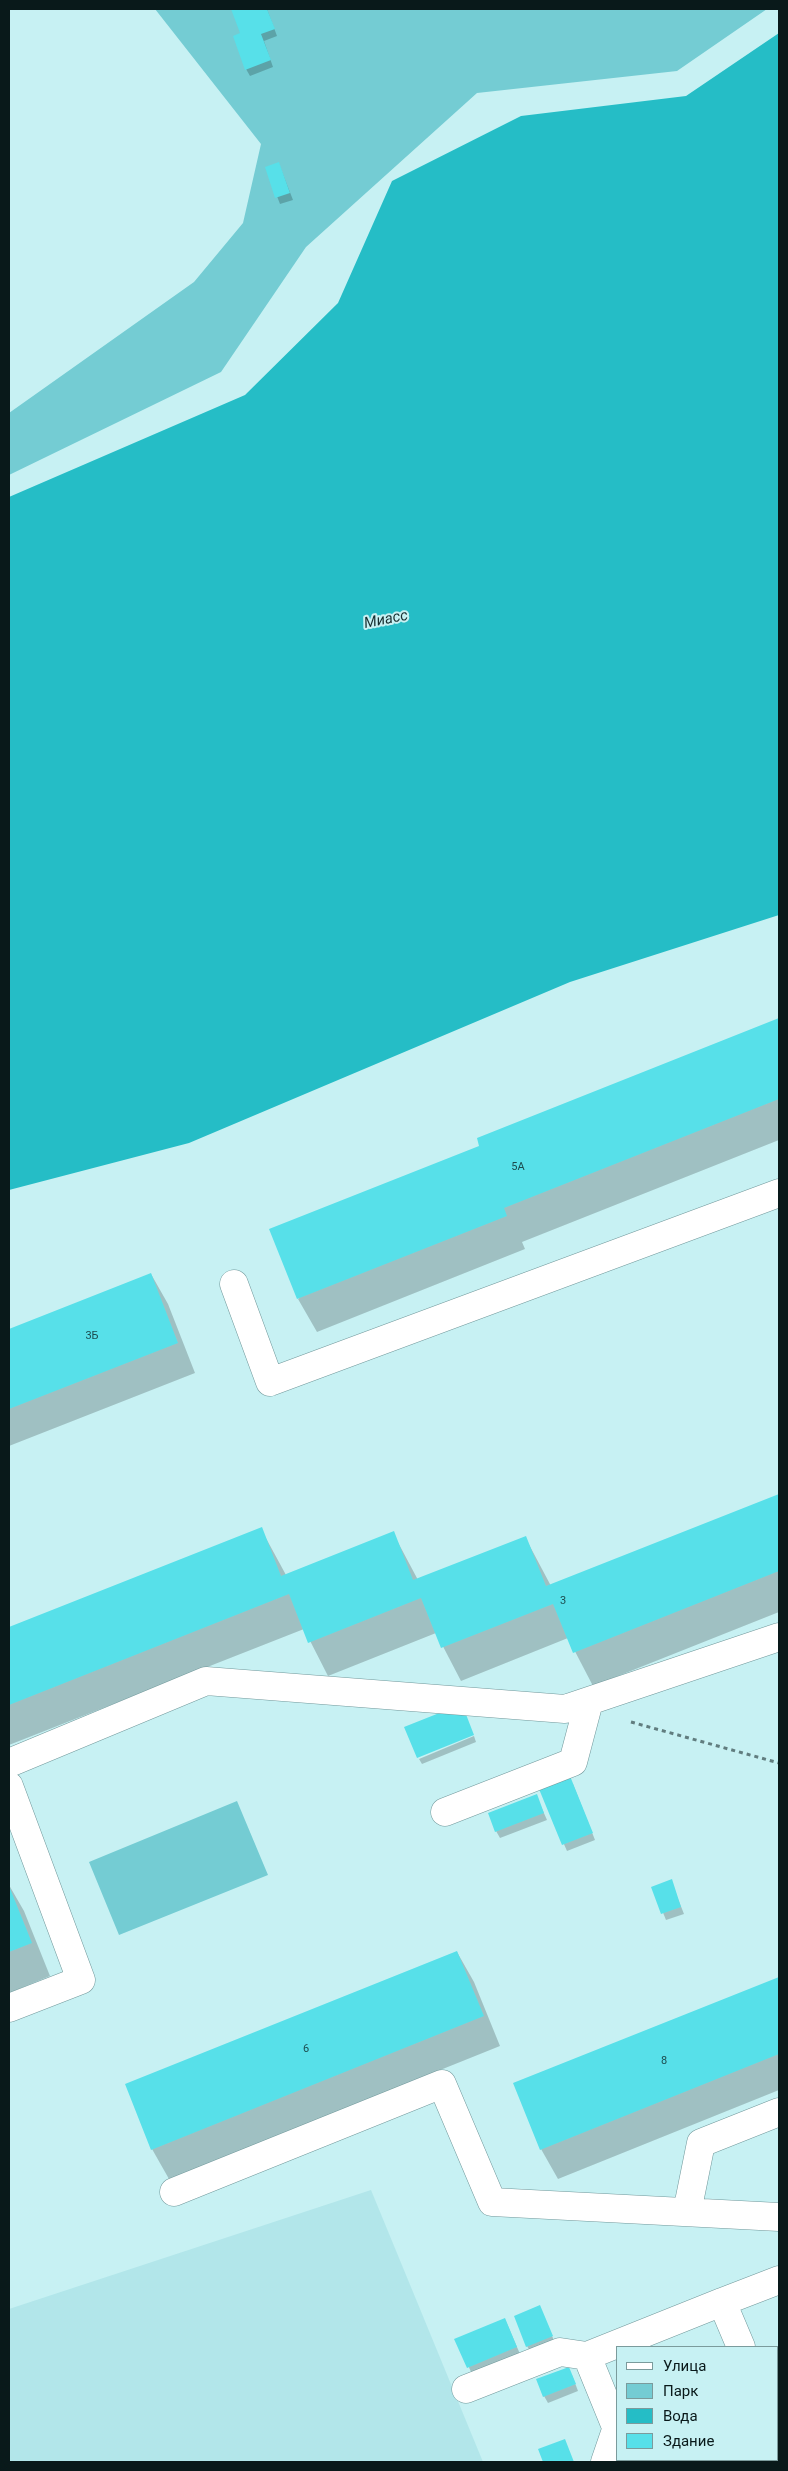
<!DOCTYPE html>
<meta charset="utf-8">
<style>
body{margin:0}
#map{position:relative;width:788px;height:2471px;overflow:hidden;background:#c7f1f3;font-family:Roboto,sans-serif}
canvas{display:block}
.frame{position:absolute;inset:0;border:10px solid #09191a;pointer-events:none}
.legend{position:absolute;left:616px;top:2346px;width:162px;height:115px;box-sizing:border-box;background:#c7f1f3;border:1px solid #7b9b9c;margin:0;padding:6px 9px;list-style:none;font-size:15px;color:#09191a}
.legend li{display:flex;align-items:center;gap:10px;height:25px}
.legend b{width:25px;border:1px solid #7b9b9c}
</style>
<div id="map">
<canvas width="788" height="2471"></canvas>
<div class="frame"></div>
<ul class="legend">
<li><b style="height:6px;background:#fff"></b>Улица</li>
<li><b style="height:14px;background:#74ccd3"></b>Парк</li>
<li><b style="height:14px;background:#25bdc6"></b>Вода</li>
<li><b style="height:14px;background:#57e0e9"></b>Здание</li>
</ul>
</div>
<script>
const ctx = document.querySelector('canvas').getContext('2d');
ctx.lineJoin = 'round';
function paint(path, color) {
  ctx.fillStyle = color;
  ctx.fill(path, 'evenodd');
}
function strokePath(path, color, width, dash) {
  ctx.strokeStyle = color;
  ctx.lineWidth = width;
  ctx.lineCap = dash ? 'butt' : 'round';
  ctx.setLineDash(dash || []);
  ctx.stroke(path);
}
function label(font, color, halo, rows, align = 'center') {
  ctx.font = font + ' Roboto,sans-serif';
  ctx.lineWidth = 4;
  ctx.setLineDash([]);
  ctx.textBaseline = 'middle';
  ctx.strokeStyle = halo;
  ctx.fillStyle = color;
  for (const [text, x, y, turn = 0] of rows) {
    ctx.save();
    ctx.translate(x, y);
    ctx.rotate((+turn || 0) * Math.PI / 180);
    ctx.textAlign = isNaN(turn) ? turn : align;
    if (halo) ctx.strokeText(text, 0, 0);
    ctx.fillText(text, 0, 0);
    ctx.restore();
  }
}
paint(new Path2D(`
 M371,2190L483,2462H9V2309Z`), '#b2e6ea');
paint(new Path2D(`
 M155,9H767L677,71L477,93L306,247L221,372L9,475V413L194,282L243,223L261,144Z
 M237,1801L268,1875L119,1935L89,1862Z`), '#74ccd3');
paint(new Path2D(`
 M779,33V915L570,982L189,1143L9,1190V497L245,395L338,303L392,181L521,116L686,96Z`), '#25bdc6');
paint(new Path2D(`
 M232,9H267L277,36L264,41L273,67L250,76L246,69L241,34Z
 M279,164L293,200L280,204L266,168Z
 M779,1019V1140L522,1242L525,1249L317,1332L298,1299L481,1146L478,1139Z
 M151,1274L168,1304L195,1373L9,1446V1330Z
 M779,1495V1612L593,1686L568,1638L461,1681L436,1633L328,1676L304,1629L9,1745V1629L261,1529L286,1575L393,1533L418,1580L525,1537L551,1586Z
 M474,1736L476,1742L422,1764L419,1759Z
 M573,1784L595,1840L567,1851L540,1790Z
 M536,1795L547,1820L500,1838L496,1831Z
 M671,1881L684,1914L666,1920L653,1888Z
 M9,1885L24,1911L50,1976L9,1993Z
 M457,1952L474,1982L500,2046L169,2179L152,2149Z
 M779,1979V2090L558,2179L541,2149L515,2084Z
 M540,2307L555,2343L531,2353L527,2346Z
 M505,2319L520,2354L472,2374L456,2339Z
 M572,2375L578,2391L548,2403L544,2396Z`), '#0003');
paint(new Path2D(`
 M231,9H267L275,29L261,34L271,60L245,70L233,36L240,33Z
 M279,162L290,193L275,198L265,167Z
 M779,1018V1099L504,1208L507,1216L297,1299L269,1229L479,1146L477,1138Z
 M151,1273L178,1343L9,1409V1329Z
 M779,1494V1571L573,1653L553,1604L441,1648L421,1598L308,1643L289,1594L9,1705V1627L262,1527L281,1576L394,1531L413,1580L526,1536L546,1586Z
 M462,1704L474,1735L417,1758L404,1727Z
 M570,1776L593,1833L562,1845L539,1789Z
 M537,1794L544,1813L495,1832L488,1813Z
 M672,1879L681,1907L661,1914L651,1887Z
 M9,1886L32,1943L9,1952Z
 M457,1951L484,2016L151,2150L125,2084Z
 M779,1977V2054L540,2150L513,2083Z
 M540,2305L553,2336L526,2347L514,2316Z
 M505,2318L517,2347L467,2368L454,2339Z
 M569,2367L576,2384L543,2397L536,2379Z
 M565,2439L574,2462H543L538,2449Z`), '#57e0e9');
const minor = new Path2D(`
 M234,1284L270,1382L779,1193
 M9,1763L206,1681L565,1709L779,1637
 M9,1786L81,1980L9,2008
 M445,1812L573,1762L587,1709L586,1703
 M174,2192L442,2084L492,2202L779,2217
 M687,2212L701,2143L779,2112
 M741,2347L722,2302L779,2280
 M777,2366L779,2365
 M466,2389L560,2352L587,2356
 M616,2427L587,2356L722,2302
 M605,2462L617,2427`);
strokePath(minor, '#71989b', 29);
strokePath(new Path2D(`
 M631,1722L779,1763`), '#617d7f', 3, [4, 4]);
strokePath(minor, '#fff', 28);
label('11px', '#1c4b4e', null, [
 ["5А",518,1167],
 ["3Б",92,1336],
 ["3",563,1601],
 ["6",306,2049],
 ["8",664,2061]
]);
label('italic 15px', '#182f31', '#c7f1f3', [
 ["Миасс",386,620,-11]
]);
</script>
